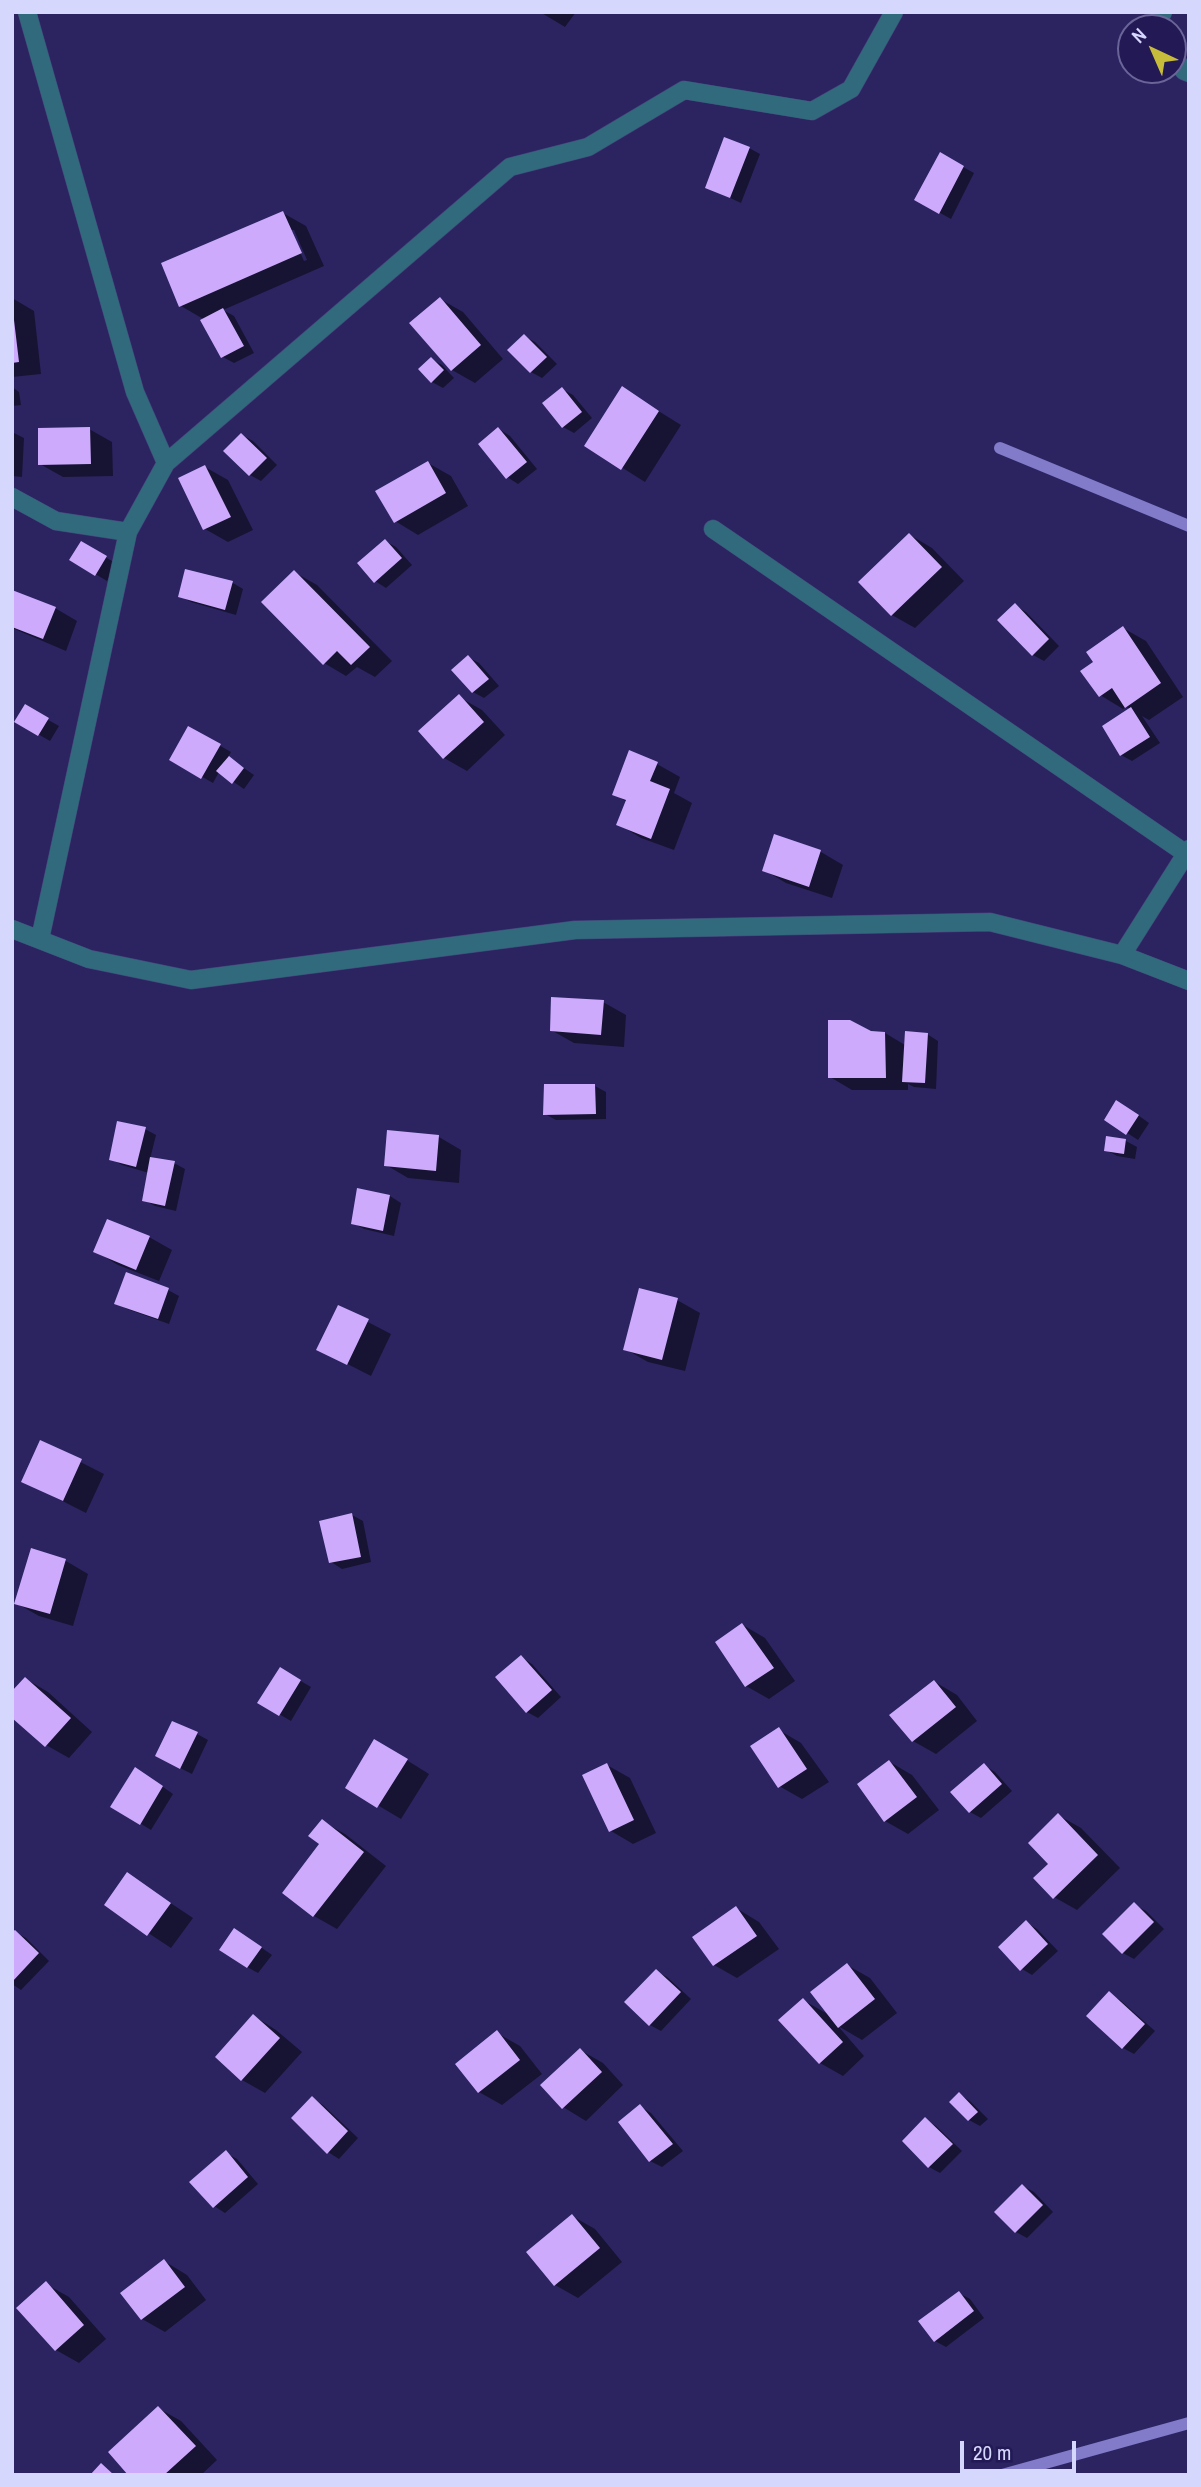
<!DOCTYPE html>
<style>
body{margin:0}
#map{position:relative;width:1201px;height:2487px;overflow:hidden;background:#2b2461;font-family:"Archivo Narrow",sans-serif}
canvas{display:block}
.frame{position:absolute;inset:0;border:14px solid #d6d7fd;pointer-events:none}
.north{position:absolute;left:1117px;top:14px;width:70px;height:70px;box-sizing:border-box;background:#221955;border:2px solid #6a6598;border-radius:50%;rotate:316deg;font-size:19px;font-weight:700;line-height:28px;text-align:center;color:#d6d7fd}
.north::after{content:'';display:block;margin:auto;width:24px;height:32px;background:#c7bb3b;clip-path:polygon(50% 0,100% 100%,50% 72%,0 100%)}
.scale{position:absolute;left:960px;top:2441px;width:116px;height:32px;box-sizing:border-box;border:4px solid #d6d7fd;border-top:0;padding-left:9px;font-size:21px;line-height:24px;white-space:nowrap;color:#d6d7fd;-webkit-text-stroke:5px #221955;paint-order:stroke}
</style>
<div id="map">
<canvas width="1201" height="2487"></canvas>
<div class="frame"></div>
<div class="north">N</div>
<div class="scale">20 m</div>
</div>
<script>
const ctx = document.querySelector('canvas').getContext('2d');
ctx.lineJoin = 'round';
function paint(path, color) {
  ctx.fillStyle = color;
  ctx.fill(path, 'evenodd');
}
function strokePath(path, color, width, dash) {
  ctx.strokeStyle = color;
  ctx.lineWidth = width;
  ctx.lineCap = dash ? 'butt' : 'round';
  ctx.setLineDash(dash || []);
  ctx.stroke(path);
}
paint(new Path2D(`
 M540,12H576L565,27Z
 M749,148L760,154L741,203L707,187Z
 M941,155L974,173L951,219L917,200Z
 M283,213L306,226L324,266L223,310L234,316L254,353L234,363L223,357L205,320L181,306ZM290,230H294L307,260L304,261Z
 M12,298L34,311L41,374L12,377Z
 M440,299L463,312L503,359L475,383L452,370Z
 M524,336L535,342L557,364L542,378L531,372L509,350Z
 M431,359L442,365L454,378L443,388L432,382L420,369Z
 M12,387L19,392L21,405L12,406Z
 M562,389L573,395L592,418L574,433L563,427Z
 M623,389L681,425L645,482L586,445Z
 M89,429L112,442L113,476L63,477L40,464Z
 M499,429L510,436L537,469L518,484L507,477Z
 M12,432L24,438L22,477L12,476Z
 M242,435L253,441L277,465L261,481L250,475Z
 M428,463L451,476L468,506L418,535L395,521Z
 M205,467L228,480L253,530L228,542L205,529Z
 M910,535L932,548L964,581L915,628L892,615L861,582Z
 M385,541L396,547L412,565L386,588L375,581Z
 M82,543L117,564L107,581L72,560Z
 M186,571L233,583L243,589L236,615L191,602L180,596Z
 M294,572L317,585L392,661L375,677L357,667L346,676L324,663Z
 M12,591L55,608L77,621L66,651L12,628Z
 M1015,605L1026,612L1059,646L1044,661L1033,655Z
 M1123,628L1146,641L1183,697L1149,720L1142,716L1160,743L1132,761L1121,755L1131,709L1126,707L1123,709L1100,695L1095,663Z
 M468,657L479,663L499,686L484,698L473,692L453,670Z
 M459,697L482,710L505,735L467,771L444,758Z
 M25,707L59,726L50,741L17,722Z
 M189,728L231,752L228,757L254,775L244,789L219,772L213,783L171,759Z
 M630,752L657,764L680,777L674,793L692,803L674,850L641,838L618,824L627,802L614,794Z
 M775,836L821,852L843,865L832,898L786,883L764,870Z
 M603,1002L626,1015L624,1047L574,1043L551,1030Z
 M870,1033H885L905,1045L927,1034L938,1041L936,1089L914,1087L908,1084V1090H852L830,1077Z
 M595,1086L606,1092V1119L556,1120L545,1114Z
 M1128,1108L1149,1123L1138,1140L1106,1119Z
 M145,1129L156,1135L150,1159L174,1163L185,1169L176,1211L155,1206L144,1200L149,1173L122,1165L111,1159Z
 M439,1137L461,1150L459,1183L408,1178L386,1165Z
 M1108,1138L1126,1141L1137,1147L1135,1159L1117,1156L1106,1150Z
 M359,1190L390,1196L401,1203L394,1236L364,1229L353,1223Z
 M149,1237L172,1250L159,1281L118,1265L95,1251Z
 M168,1290L179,1296L169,1324L127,1309L116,1303Z
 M677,1300L700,1313L685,1371L648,1362L625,1349Z
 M339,1307L391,1334L371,1376L318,1349Z
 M41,1442L104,1474L86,1513L23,1481Z
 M352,1515L363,1521L371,1562L342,1569L331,1562Z
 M32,1550L66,1561L88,1574L73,1626L39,1616L16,1603Z
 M743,1625L765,1638L795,1681L769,1699L746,1686L718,1643Z
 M521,1657L532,1664L561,1697L538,1718L527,1712Z
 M280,1669L311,1687L291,1721L260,1703Z
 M26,1679L48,1692L92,1732L69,1758L46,1745Z
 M935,1682L957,1695L977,1721L936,1754L913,1741Z
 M779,1730L801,1743L829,1782L802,1799L779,1786Z
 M197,1734L208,1740L192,1774L168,1762Z
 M397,1754L429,1774L401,1819L347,1787Z
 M890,1762L912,1775L939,1810L908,1834L885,1821Z
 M607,1765L630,1778L656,1833L633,1844L611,1831Z
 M984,1765L995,1772L1012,1791L981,1818L970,1812Z
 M146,1775L173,1794L151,1830L112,1806Z
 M1058,1815L1081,1828L1120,1868L1077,1910L1054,1897Z
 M322,1821L345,1834L386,1866L337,1929L314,1916L285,1892L322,1844Z
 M127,1874L193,1918L171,1948L106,1905Z
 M1135,1905L1146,1911L1164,1929L1134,1959L1123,1953L1105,1934Z
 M736,1908L759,1922L779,1949L737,1978L714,1965Z
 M1026,1922L1037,1929L1058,1951L1032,1975L1022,1969Z
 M15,1932L26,1938L49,1961L21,1990L12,1984V1935Z
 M245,1936L272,1955L258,1973L247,1967Z
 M847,1965L870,1978L897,2013L862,2040L838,2026L864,2056L843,2076L820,2063L803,2000L831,2016Z
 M656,1971L667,1977L691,1999L661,2031L650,2025L627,2002Z
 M1109,1994L1120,2000L1155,2031L1134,2054L1123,2048Z
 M254,2016L276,2030L302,2052L265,2093L242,2080L217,2057Z
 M497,2033L520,2046L542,2074L502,2105L479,2092Z
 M580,2050L603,2063L623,2085L586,2121L563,2107Z
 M959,2094L970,2101L988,2119L980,2126L969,2120Z
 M312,2098L323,2105L358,2138L339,2159L328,2152Z
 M640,2106L651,2113L683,2151L662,2167L650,2161Z
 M925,2119L936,2126L962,2151L940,2173L929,2167L904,2141Z
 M226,2153L237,2159L258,2184L225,2213L214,2206Z
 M1023,2186L1034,2192L1053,2212L1027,2238L1016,2232Z
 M572,2216L595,2229L622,2262L578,2298L555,2285Z
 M164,2261L187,2275L206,2300L165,2332L142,2319Z
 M46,2284L69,2297L106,2339L79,2363L56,2350Z
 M959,2293L970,2299L984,2318L946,2347L935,2341Z
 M158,2408L181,2421L217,2460L201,2475H131Z`), '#0007');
strokePath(new Path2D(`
 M1000,448L1189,526
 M1002,2475L1189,2423`), '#817bc9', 12);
paint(new Path2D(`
 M724,137L750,147L730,198L705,188Z
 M940,152L964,166L939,214L914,200Z
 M283,211L302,253L179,307L161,263Z
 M440,297L481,345L451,371L409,323Z
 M223,308L244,346L221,358L200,320Z
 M12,320H14L19,362L12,363Z
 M524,334L547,357L530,373L507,350Z
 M431,357L444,370L431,383L418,369Z
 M622,386L659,411L621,470L584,446Z
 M562,387L582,412L562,428L542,403Z
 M90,427L91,464L38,465V428Z
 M498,427L527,462L506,479L478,444Z
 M241,433L267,458L249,476L223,451Z
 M428,461L446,493L394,523L375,491Z
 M205,465L231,517L203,530L178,478Z
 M909,533L942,567L891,616L858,582Z
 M385,539L402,558L374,583L357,563Z
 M81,541L107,556L95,576L69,560Z
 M185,569L233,581L225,610L178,597Z
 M294,570L370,647L351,665L337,651L323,665L261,602Z
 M12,590L56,607L43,639L12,627Z
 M1015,603L1049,639L1032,656L997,620Z
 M1123,626L1161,683L1125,708L1112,688L1099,697L1080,671L1093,662L1086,652Z
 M468,655L489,679L472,693L451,670Z
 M459,694L484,722L443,759L418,731Z
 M25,704L49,718L38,736L14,722Z
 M1131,707L1150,737L1120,756L1102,726Z
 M188,726L221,744L201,779L169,760Z
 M629,750L658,762L650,781L670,789L651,839L616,825L626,800L612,795Z
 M229,756L244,768L232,784L216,771Z
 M774,834L821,850L809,887L762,871Z
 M551,997L604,1000L601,1035L550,1031Z
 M828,1020H850L871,1031L885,1032L886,1078H828Z
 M905,1031L928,1033L925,1083L902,1082Z
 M544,1084H595L596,1114L543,1115Z
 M1116,1100L1139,1115L1126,1135L1104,1120Z
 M117,1121L146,1127L136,1167L109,1160Z
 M387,1130L439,1135L436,1171L384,1166Z
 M1106,1136L1126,1139L1124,1154L1104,1151Z
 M150,1157L175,1161L165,1206L142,1201Z
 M357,1188L390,1195L383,1231L351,1224Z
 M107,1219L150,1236L136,1270L93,1252Z
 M126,1272L169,1288L158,1319L114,1304Z
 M639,1288L678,1298L662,1360L623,1350Z
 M338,1305L369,1319L347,1365L316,1350Z
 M40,1440L82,1459L63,1501L21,1482Z
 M352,1513L361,1557L329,1563L319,1521Z
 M31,1548L66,1559L50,1614L14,1604Z
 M742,1623L774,1668L745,1687L715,1642Z
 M521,1655L552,1690L526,1713L495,1677Z
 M280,1667L301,1680L279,1716L257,1703Z
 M25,1677L71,1718L45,1747L12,1718V1691Z
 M934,1680L956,1707L912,1742L889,1715Z
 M172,1721L198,1732L180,1769L155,1756Z
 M779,1727L807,1769L778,1788L750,1746Z
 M374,1739L408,1759L377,1808L345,1788Z
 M889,1760L917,1797L884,1822L857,1784Z
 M607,1763L634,1820L609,1832L582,1775Z
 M984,1763L1002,1784L969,1813L950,1792Z
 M135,1767L163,1786L140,1825L110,1807Z
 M1058,1813L1098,1855L1053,1899L1033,1878L1048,1864L1028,1843Z
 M322,1819L364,1852L313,1917L282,1893L319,1844L308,1836Z
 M127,1872L171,1903L147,1936L104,1905Z
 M1134,1902L1154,1922L1122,1954L1102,1934Z
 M736,1906L757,1936L713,1966L692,1937Z
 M1026,1920L1048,1944L1020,1971L998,1947Z
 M234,1928L262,1947L247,1968L219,1950Z
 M15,1930L39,1953L12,1982V1932Z
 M847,1963L875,1999L838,2028L810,1992Z
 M656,1969L681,1992L649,2026L624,2002Z
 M1109,1991L1145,2024L1122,2049L1086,2016Z
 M803,1998L843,2042L819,2064L778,2020Z
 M253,2014L280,2038L241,2081L215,2057Z
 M497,2030L520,2060L478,2093L455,2064Z
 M580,2048L602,2072L562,2109L540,2085Z
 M959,2092L978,2112L968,2121L949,2102Z
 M312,2096L348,2131L327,2154L291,2118Z
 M640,2104L673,2144L649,2162L618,2122Z
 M925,2117L953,2144L928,2168L902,2141Z
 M226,2150L248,2177L213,2208L189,2182Z
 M1022,2184L1043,2205L1015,2233L994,2212Z
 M572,2214L600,2248L554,2286L526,2252Z
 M164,2259L185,2287L141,2320L120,2293Z
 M46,2281L84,2325L55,2351L16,2308Z
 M959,2291L974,2311L934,2342L918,2321Z
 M158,2406L196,2446L164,2475H128L108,2452Z
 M101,2463L114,2475H90Z`), '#cdaafb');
const minor = new Path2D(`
 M27,12L135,392L166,463
 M1154,28L1163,12
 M1173,56L1184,71L1189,73
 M12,497L56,521L128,532
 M713,529L1185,853
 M12,929L89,959L191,980L575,930L990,922L1122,955L1189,981
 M40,939L128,532L166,463L510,167L588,147L684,90L812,111L851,89L894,12
 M1122,955L1189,849`);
strokePath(minor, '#46417a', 19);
strokePath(minor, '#31697d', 18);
</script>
